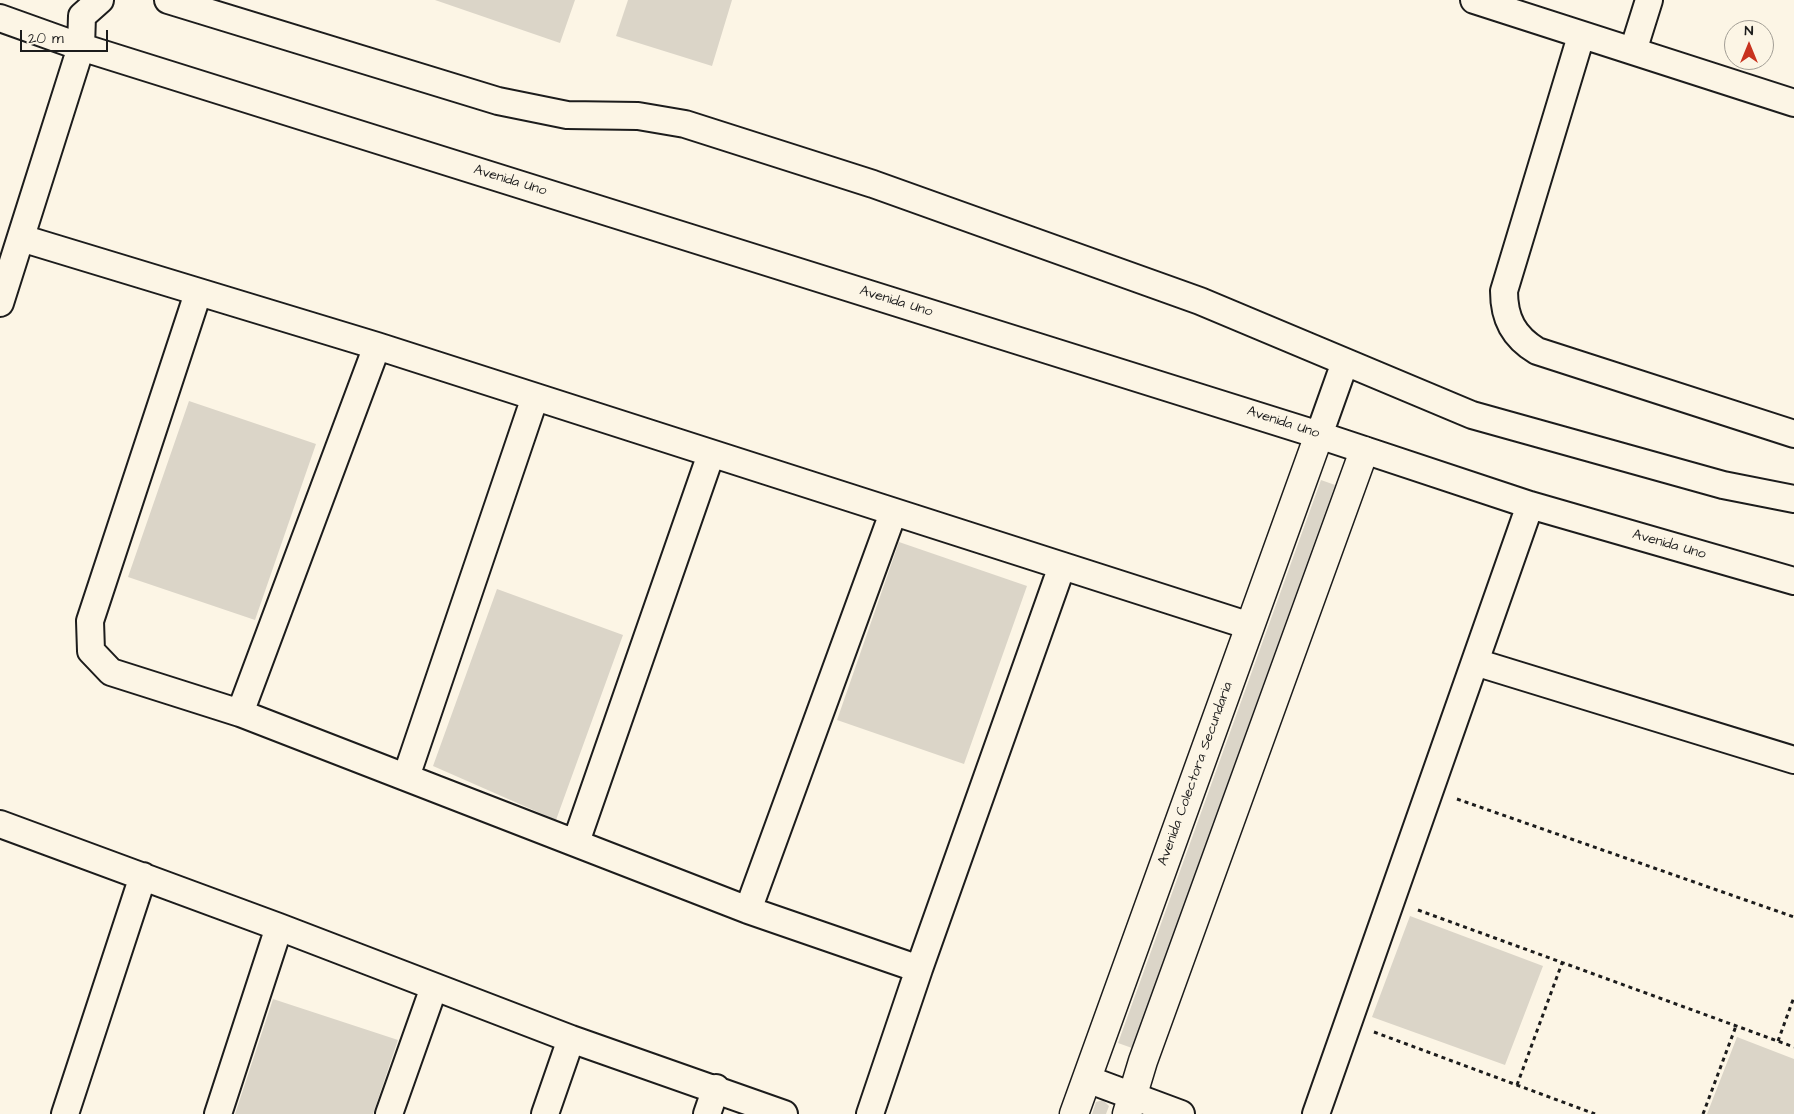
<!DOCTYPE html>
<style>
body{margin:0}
#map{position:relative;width:1794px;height:1114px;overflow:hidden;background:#fcf5e5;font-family:"Architects Daughter",sans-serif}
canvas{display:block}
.north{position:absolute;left:1724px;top:20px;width:50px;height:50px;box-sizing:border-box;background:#fcf5e5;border:1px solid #a29e95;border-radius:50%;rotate:0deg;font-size:14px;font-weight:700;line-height:20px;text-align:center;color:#1c1c1c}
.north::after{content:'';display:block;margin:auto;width:18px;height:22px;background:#c8321e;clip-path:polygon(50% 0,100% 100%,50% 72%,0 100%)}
.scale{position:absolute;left:20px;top:30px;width:88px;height:22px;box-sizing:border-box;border:2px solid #1c1c1c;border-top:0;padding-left:6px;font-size:15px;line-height:18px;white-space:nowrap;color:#1c1c1c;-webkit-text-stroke:4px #fcf5e5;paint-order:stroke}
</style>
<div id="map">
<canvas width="1794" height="1114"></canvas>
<div class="north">N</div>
<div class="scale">20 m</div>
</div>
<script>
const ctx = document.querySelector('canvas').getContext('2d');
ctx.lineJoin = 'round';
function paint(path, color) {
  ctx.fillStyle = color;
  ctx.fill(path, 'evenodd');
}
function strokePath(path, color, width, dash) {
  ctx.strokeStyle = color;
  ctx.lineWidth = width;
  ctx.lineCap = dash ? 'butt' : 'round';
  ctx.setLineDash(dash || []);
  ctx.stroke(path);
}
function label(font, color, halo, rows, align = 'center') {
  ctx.font = font + ' "Architects Daughter",sans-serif';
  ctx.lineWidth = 4;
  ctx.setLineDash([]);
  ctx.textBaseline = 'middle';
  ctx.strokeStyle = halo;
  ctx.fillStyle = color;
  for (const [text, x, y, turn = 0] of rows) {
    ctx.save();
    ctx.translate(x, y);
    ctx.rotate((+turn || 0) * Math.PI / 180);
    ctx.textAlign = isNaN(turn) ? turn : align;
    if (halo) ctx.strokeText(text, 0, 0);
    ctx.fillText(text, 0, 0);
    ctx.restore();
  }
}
paint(new Path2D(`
 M435,0H575L560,43Z
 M628,0H732L712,66L616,36Z
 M189,401L316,444L255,620L128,577Z
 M1321,480L1335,485L1132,1048L1118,1043Z
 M899,542L1027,586L964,764L837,720Z
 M497,589L623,635L556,820L433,766Z
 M1410,916L1543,966L1505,1065L1372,1017Z
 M273,999L398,1040L373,1114H235Z
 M1737,1037L1794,1059V1114H1707Z
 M1103,1100L1109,1106L1106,1114H1092L1096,1102Z`), '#dbd5c8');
const minor = new Path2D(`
 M168,0L498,101L567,115L638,116L685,124L873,184L1200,301L1472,415L1723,485L1794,499
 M1474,0L1794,103
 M0,18L81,47L1319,435L1530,505L1794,581
 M1581,36L1504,291C1504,319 1514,337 1537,351L1794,434
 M1633,51L1649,0
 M21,238L377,346L1250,626
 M198,293L90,621L91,651L111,672L240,713L748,910
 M0,303L81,47L82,16L100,0
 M1319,435L1345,362
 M893,513L748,910L919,969L1062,566
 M1475,662L1794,760
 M240,713L377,346
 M406,777L535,397
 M0,824L279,927L571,1039L784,1114
 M576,842L711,454
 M1087,1079L1181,1114
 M65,1114L143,876
 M218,1114L279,927
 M389,1114L434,987
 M545,1114L571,1039
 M707,1114L716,1088
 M870,1114L919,969
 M1316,1114L1530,505`);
const tertiary = new Path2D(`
 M1074,1114L1319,435
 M1127,1114L1143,1061L1364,451`);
strokePath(minor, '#1c1c1c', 30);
strokePath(tertiary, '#1c1c1c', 31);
strokePath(new Path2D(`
 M1457,799L1794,917
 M1418,910L1794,1047
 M1374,1032L1595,1114
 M1778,1041L1794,997
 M1517,1085L1562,963
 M1703,1114L1736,1026`), '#1c1c1c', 3, [4, 4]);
strokePath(minor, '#fcf5e5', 26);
strokePath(tertiary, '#fcf5e5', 28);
label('14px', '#1c1c1c', '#fcf5e5', [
 ["Avenida Uno",510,181,17],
 ["Avenida Uno",896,302,17],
 ["Avenida Uno",1283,423,18],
 ["Avenida Uno",1669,545,16],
 ["Avenida Colectora Secundaria",1196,774,-70]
]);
</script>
